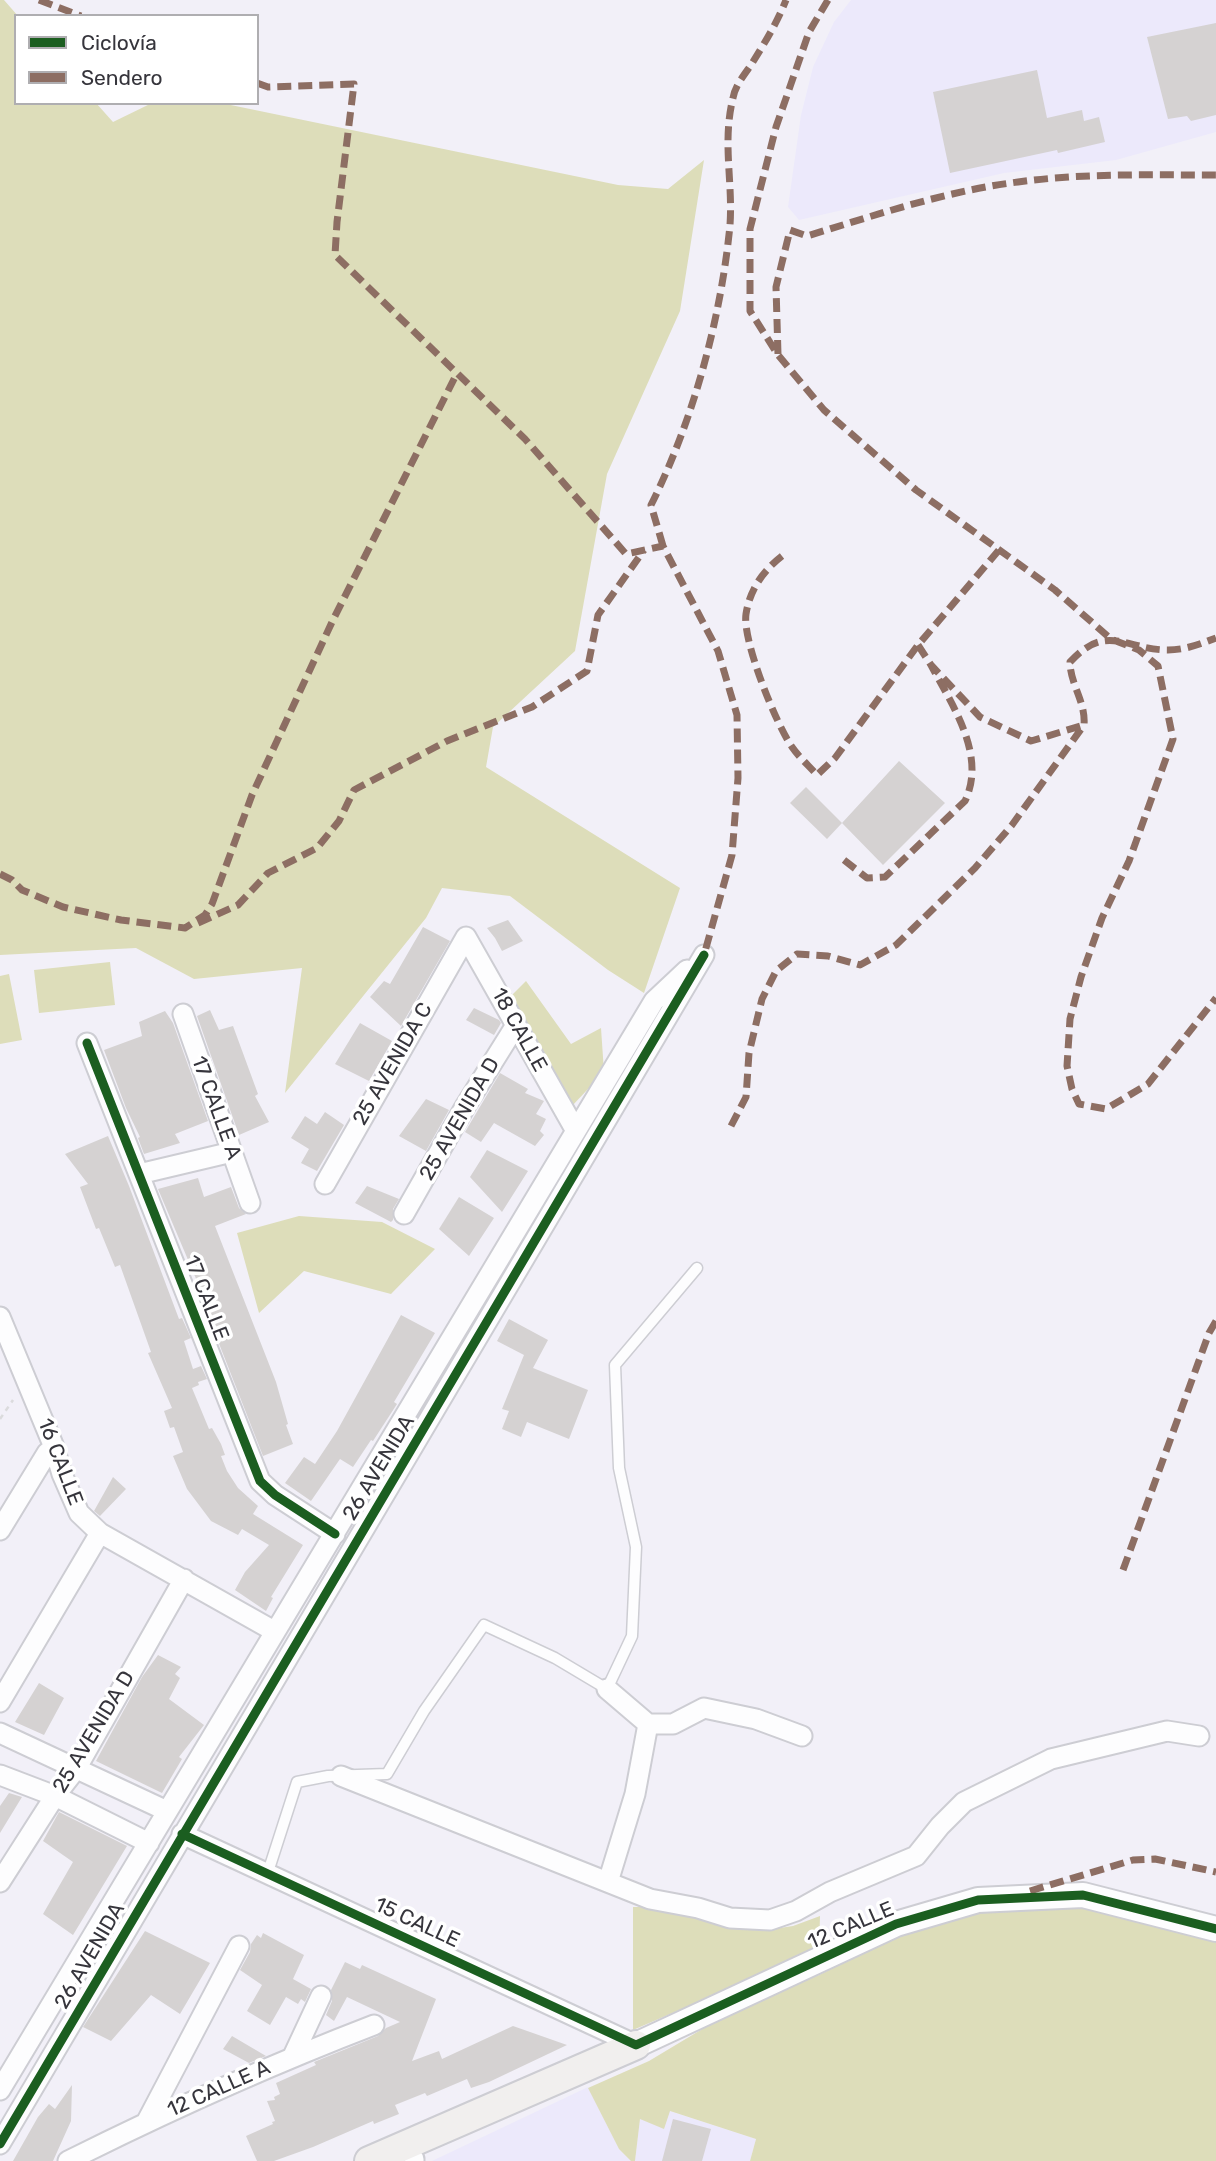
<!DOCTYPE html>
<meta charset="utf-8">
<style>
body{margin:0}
#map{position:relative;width:1216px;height:2161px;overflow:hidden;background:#f2f0f8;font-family:Rubik,sans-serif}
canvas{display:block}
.legend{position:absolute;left:14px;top:14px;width:245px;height:91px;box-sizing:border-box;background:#fff;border:2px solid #afaeb1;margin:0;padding:9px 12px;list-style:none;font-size:21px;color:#36353c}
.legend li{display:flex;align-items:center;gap:14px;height:35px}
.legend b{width:35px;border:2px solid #afaeb1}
</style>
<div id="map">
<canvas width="1216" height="2161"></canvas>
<ul class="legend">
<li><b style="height:9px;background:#1b5e20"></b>Ciclovía</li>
<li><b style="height:9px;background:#8d6e63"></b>Sendero</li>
</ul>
</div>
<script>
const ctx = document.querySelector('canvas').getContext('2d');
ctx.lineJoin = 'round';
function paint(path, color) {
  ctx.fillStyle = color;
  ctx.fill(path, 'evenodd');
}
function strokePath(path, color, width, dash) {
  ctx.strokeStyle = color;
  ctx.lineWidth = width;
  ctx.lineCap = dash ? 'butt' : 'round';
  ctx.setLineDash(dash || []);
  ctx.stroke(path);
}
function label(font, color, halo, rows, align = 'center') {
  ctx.font = font + ' Rubik,sans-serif';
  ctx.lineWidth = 7;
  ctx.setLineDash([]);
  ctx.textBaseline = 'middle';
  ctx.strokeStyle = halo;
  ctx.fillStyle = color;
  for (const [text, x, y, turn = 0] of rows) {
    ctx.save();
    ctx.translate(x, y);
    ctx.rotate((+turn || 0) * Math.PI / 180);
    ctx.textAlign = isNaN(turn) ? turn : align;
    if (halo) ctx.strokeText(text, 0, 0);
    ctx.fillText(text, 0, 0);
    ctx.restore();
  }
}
paint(new Path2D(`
 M851,0H1216V132L1116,160L1004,173L799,220L788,207L801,115L813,67L834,22Z
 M588,2087L619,2149L631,2161H432Z
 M670,2111L756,2139L750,2161H635L640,2118Z`), '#ece9fb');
paint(new Path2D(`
 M0,0H4L18,16H16V103H96L113,122L152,103H221L618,185L668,189L704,160L680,311L607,474L575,651L493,727L486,767L680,888L644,993L608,970L510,896L442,888L426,918L285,1093L302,968L194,979L136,948L0,955Z
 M110,962L115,1005L39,1013L34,970Z
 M9,974L22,1040L0,1044V976Z
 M526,981L571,1044L601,1028L604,1072L572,1106L509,998Z
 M299,1216L382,1222L435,1249L391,1294L304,1271L259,1313L237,1233Z
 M1088,1904L1216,1937V2161H750L756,2139L670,2111L664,2129L640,2119L635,2161H631L619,2149L588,2088L649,2061L729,2013L821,1974L912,1928L974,1913L1022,1905Z
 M633,1907H679L741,1928L766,1930L793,1926L820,1916L819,1950L633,2030Z`), '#ddddba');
paint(new Path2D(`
 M1216,23V115L1191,121L1187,116L1168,119L1147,37Z
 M1037,70L1047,118L1082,110L1084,121L1099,117L1105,142L1058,153L1057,150L950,173L933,92Z
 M899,761L945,803L883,865L842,823Z
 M806,787L842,823L827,839L790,803Z
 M508,920L523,941L502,951L495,938L487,928Z
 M423,927L450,941L401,1026L370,997L384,981L390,984Z
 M474,1008L499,1020L501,1023L494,1035L466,1020Z
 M210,1010L219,1030L233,1026L258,1094L255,1096L269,1122L239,1135L197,1016Z
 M165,1011L173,1023L208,1121L175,1134L180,1143L144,1154L138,1138L140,1137L126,1108L104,1050L142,1036L139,1022Z
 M360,1023L392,1041L369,1081L335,1064Z
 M500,1073L528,1089L525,1093L544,1101L536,1114L546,1119L540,1131L544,1135L535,1146L494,1123L481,1142L465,1132Z
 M426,1099L449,1110L426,1151L399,1136Z
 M325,1112L344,1125L317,1171L301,1163L309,1149L291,1138L305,1116L317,1124Z
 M108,1136L129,1186L179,1319L182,1318L191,1338L184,1341L193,1369L201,1366L207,1379L198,1382L199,1385L192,1388L209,1429L212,1428L221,1444L225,1455L221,1456L227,1471L238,1488L258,1506L253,1514L303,1545L271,1597L273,1598L266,1611L235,1590L245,1572L269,1545L242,1529L238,1535L211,1521L187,1489L173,1456L183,1452L174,1427L170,1428L164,1411L172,1408L148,1353L151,1352L120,1265L115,1267L99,1228L96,1229L80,1187L88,1184L65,1154Z
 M487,1150L528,1171L502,1212L470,1177Z
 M198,1178L204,1197L231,1187L239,1208L246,1214L215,1226L276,1382L288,1424L286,1425L293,1444L263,1456L218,1341L221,1340L208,1307L158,1189Z
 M367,1186L399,1199L393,1209V1220L391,1222L355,1203Z
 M459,1197L494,1218L469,1256L439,1229Z
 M401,1315L435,1333L394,1402L397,1404L373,1441L371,1440L353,1467L340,1459L311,1501L285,1483L304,1457L315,1464L337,1431Z
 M509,1319L548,1340L533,1368L588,1390L569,1439L527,1422L521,1437L502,1429L509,1411L502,1409L524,1355L497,1341Z
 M113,1477L126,1489L100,1516L94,1511Z
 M158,1655L181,1667L175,1674L180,1678L169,1699L204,1725L179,1757L182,1759L162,1793L96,1761L142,1677Z
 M39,1683L64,1698L44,1735L15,1722Z
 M9,1793L22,1797L0,1833V1806Z
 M59,1812L127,1846L73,1935L43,1914L73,1862L43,1841Z
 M145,1931L210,1963L180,2014L151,1995L111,2041L83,2027Z
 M263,1933L304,1955L293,1979L311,1989L305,2002L301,1999L298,2004L286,1997L270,2025L247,2011L262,1985L240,1970L250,1952L251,1944L257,1935L261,1938Z
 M345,1962L360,1969L362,1965L436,1999L412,2061L439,2051L442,2059L513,2026L567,2045L489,2082L471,2088L467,2079L427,2096L425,2093L395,2105L399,2114L374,2124L373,2121L313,2147L274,2161H257L246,2136L273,2124L272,2122L275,2121L267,2101L275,2100L274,2097L280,2094L276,2083L316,2065L314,2062L378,2036L386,2028L400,2022L347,1997L334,2021L326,2015L332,2001L331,1990Z
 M232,2036L266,2056L249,2063L223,2049Z
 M72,2085L71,2121L53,2161H13L38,2117L49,2104L55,2109Z
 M673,2119L711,2129L702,2161H662Z`), '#d5d2d2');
const service = new Path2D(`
 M268,1872L297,1782L328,1776L387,1774L424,1711L484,1625L555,1658L607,1689L632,1636L636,1547L619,1468L615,1365L697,1268`);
const minor = new Path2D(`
 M183,1014L250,1203
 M87,1043L260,1481L275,1495L335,1534
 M139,1174L232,1152
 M325,1184L466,937L576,1131
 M404,1214L466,1105L516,1025
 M0,1317L54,1447L62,1474L79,1513L100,1533L274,1631
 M0,1530L47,1453L54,1447
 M607,1689L648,1724
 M0,1702L100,1533
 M0,1733L167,1811
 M0,1775L55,1796L149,1843
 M341,1776L650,1899L698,1908L730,1918L770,1920L796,1911L830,1892L916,1856L940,1826L964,1802L1051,1759L1167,1731L1199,1736
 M182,1834L636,2045
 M0,1882L55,1796L76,1769L184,1579
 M608,1882L635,1794L648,1724H673L704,1708L756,1719L802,1736
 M293,2056L321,1996
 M0,2090L654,1001L687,970
 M147,2121L239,1946
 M0,2144L704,955
 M414,2159V2161
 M68,2161C168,2111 270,2065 374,2025`);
const tertiary = new Path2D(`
 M636,2045L896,1924L978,1900L1083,1895L1216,1929`);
const secondary = new Path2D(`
 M369,2161L636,2045`);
strokePath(service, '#cdcdd3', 13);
strokePath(minor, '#cdcdd3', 23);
strokePath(tertiary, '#cdcdd3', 28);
strokePath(secondary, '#cdcdd3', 32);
strokePath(new Path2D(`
 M0,1419L13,1400`), '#dbdbdd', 2.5, [5, 5]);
strokePath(service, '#fdfdfe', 10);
strokePath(minor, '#fdfdfe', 19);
strokePath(tertiary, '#fdfdfe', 24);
strokePath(secondary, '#f1efee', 28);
strokePath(new Path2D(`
 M39,0L81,16
 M828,0L809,32L776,127L750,229V311L778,355L824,410L916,490L1055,590L1111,639L1139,650L1158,666L1173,739L1129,861L1102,918L1081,977L1070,1019L1067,1066L1072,1089L1079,1104L1106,1109L1148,1084L1216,998
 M257,83L268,87L354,84L337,222L335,255L525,439L626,554L663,546L718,651L737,715L738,778L732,855L704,955
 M778,354L776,287L790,230L807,236C876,215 946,191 1018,182C1084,173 1150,175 1216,175
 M663,546L651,505C693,421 721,319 730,225C733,181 722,142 733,98C735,86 744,75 751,65C764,44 777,23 786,0
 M782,556C763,571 750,589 746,614C742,640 776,724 792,747C799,757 809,766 817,775L835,758L918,645L999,550
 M918,645L931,665L980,717L1031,741L1084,725
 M844,860L867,878L885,877L965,801C987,755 952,705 931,665
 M0,874L12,880L22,890L63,907L121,920L185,928L205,915L212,904L252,795L332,622L457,373
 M198,923L238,905L268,873L317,848L339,821L354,790L447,741L532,707L587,671L598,615L644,550
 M731,1126L746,1097L749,1053L762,999L776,971L797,954L828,956L860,965L896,945L975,868L1012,825L1084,725C1086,702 1070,684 1070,662C1107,622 1126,650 1168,650C1185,650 1200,644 1216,638
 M1123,1570L1209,1333L1216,1321
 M1030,1891L1133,1860L1155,1859L1216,1872`), '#8d6e63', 7, [14, 7]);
strokePath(new Path2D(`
 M87,1043L260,1481L275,1495L335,1534
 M182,1834L636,2045L896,1924L978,1900L1083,1895L1216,1929
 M0,2144L704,955`), '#1b5e20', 9);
label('21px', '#36353c', '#fff', [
 ["18 CALLE",519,1030,61],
 ["25 AVENIDA C",393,1064,-60],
 ["17 CALLE A",216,1108,70],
 ["25 AVENIDA D",460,1119,-60],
 ["17 CALLE",206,1298,69],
 ["16 CALLE",60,1462,69],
 ["26 AVENIDA",379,1468,-59],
 ["25 AVENIDA D",94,1732,-59],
 ["15 CALLE",417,1923,25],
 ["12 CALLE",851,1926,-23],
 ["26 AVENIDA",90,1956,-60],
 ["12 CALLE A",219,2089,-24]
]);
</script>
